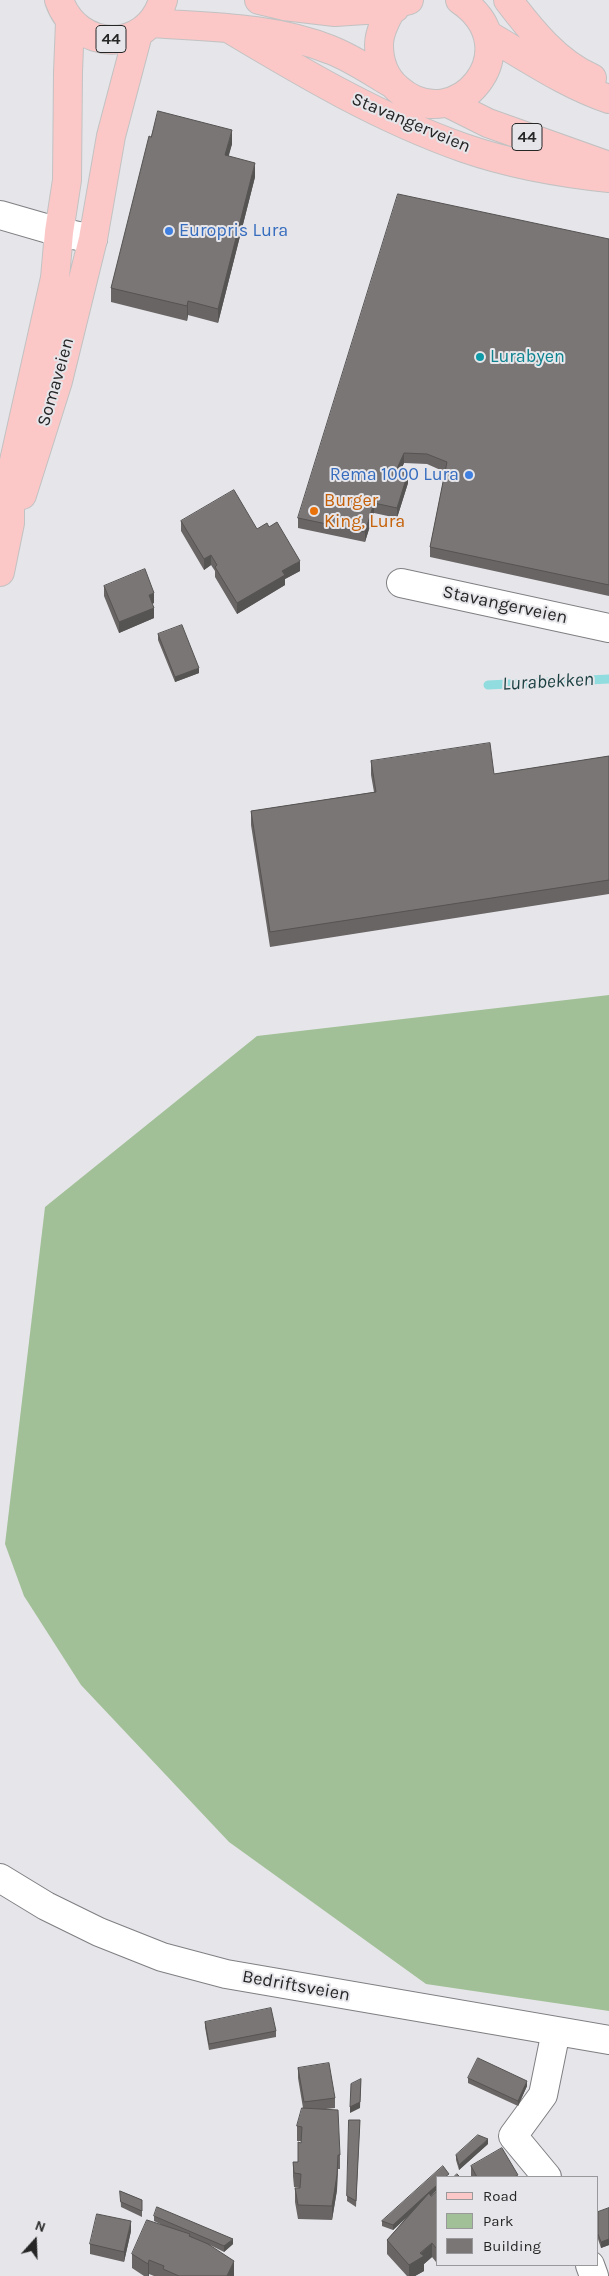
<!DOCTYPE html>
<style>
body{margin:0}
#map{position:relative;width:609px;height:2276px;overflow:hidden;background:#e6e6ea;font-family:Karla,sans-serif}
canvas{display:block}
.legend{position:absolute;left:436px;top:2176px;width:162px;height:90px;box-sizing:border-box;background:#e6e6ea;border:1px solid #99999c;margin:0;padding:6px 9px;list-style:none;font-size:15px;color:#262627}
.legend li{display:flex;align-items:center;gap:10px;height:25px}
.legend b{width:25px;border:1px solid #99999c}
.north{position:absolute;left:10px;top:2216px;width:50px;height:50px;-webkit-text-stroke:4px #e6e6ea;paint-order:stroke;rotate:20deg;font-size:14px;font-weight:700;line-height:20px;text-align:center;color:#262627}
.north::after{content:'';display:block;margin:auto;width:18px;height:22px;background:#262627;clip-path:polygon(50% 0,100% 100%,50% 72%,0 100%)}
</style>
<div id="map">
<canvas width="609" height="2276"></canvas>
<ul class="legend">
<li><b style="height:6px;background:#fbc7c7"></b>Road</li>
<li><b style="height:14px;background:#a2c097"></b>Park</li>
<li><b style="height:14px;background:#7b7676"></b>Building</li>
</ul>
<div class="north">N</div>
</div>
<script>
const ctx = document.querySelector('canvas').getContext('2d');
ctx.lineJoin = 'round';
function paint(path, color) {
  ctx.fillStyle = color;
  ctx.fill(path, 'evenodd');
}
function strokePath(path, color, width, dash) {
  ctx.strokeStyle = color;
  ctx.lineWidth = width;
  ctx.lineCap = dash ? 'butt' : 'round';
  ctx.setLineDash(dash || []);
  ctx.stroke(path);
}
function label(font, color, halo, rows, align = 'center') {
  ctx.font = font + ' Karla,sans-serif';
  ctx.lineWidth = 4;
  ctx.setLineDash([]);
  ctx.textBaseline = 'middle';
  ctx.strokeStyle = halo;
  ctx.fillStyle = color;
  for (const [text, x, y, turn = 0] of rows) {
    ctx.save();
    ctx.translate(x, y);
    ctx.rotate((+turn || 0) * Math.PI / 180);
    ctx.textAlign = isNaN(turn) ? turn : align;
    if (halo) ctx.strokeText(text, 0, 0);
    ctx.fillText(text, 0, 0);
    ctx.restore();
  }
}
paint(new Path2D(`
 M609,995V2011L426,1984L229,1842L81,1685L24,1596L5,1544L45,1207L257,1036Z`), '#a2c097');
strokePath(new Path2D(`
 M488,685L609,679`), '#91dcdf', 9);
const minor = new Path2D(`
 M0,215L59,232L93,239
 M401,583L609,628
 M0,1878L46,1906L99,1932L162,1957L226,1974L609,2040
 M547,2177L513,2136L543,2095L556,2031
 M590,2265L594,2276`);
const major = new Path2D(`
 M59,0C77,52 147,54 163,0
 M259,0L284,6L335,12L395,8
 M409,0C406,1 401,2 398,4C388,11 379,33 379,45C379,62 385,78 398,89C456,140 532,49 460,0
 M508,0C530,29 557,63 592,78
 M151,23C210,27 275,27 331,50C352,58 372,72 391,83
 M228,28C303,73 381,119 464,148C510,164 561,173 609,178
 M488,35C528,58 565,84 609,99
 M448,103L488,123L609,166
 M22,495L58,381L93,239L111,136L138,34
 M0,572L10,523V479L55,278L59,232L67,180L68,72L70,22`);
strokePath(minor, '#7f7f83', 30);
strokePath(major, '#c2c2c3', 30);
strokePath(minor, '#fff', 28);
strokePath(major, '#fbc7c7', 28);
paint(new Path2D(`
 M151,137L232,144L228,156L255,177L218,323L188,315L187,321L111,302V288Z
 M609,239V596L430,557V547L445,472L427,464L404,463L400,472L408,483L397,518L374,513L365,542L298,528V518Z
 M181,521L257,529L269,527L300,571L285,579V585L237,614L215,577V571L211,565L204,570L181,531Z
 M104,586L154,603L152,604L154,618L119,633L104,596Z
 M158,634L199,673L175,682L158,640Z
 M609,756V894L270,947L251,825V811L374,792L371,775V761L494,774Z
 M205,2022L276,2031V2037L209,2050L205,2027Z
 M298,2068L335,2098V2108L326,2109L340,2155V2169H338L337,2190L332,2220L298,2219L295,2202V2188H300L294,2187L293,2176V2162H298L301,2143V2141H297V2126L303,2108L298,2078Z
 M468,2078L527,2086L518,2106L468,2083Z
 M349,2120H360L356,2207L347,2201Z
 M488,2144L459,2170L456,2160V2155Z
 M471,2166L518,2177H471Z
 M449,2177L431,2196L438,2190V2261L436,2262L432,2257L424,2264V2271L415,2276H407L387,2254V2240L407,2217L393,2230L382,2226V2221Z
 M120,2191L142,2200V2217L121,2207Z
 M609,2208V2245L601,2248L598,2239V2212Z
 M154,2216L233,2244L224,2252L210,2245L234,2275V2276H154L149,2274V2276H144L132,2268V2254L166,2227L154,2221Z
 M131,2231L124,2262L90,2254V2244Z`), '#6a6565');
paint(new Path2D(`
 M232,130V144L225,170V155Z
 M255,163V177L218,323V309Z
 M188,301V315L187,321V306Z
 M404,453V463L396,481V471Z
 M408,473V483L397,518V508Z
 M374,503V513L365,542V532Z
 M211,555V565L204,570V559Z
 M300,561V571L285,579V585L237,614V603L282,571Z
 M154,593V603L149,605V595Z
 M154,608V618L119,633V622Z
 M199,668V673L175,682V677Z
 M361,2079L360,2108L350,2113V2107Z
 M527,2081V2086L518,2106V2101Z
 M488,2139V2144L459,2170V2165Z
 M338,2155L337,2190L332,2220V2206Z
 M438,2184V2189L393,2230V2225Z
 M131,2221V2231L124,2262V2252Z
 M233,2239V2244L224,2252V2246Z
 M609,2239V2245L601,2248V2242Z
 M432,2243V2257L424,2264V2271L415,2276H409V2265Z
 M438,2247V2261L436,2262V2248Z
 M149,2260V2276H148V2264Z
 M234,2261V2276H227Z`), '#565353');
const building = new Path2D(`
 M158,111L232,130L225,155L255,163L218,309L188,301L187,306L111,288L149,136L151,137Z
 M398,194L609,239V585L430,547L447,462L427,454L404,453L396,471L408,473L397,508L374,503L365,532L298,518Z
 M234,490L257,529L267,523L269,527L277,522L300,561L282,571L285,575L237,603L215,567L217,565L211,555L204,559L181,521Z
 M145,569L154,593L149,595L154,608L119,622L104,586Z
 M182,625L199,668L175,677L158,634Z
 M490,743L494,774L609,756V880L270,932L251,811L376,792L371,761Z
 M271,2008L276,2031L209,2044L205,2022Z
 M478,2058L527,2081L518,2101L468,2078Z
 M329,2063L335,2098L304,2102L298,2068Z
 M361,2079L360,2102L350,2107L351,2084Z
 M302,2108L338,2110L340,2155H338L337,2175L332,2206L298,2205L295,2188H300L301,2174L294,2173L293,2162H298V2142L301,2143L302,2127L297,2126Z
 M349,2120H360L356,2201L347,2196Z
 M478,2135L488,2139L459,2165L456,2155Z
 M502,2148L518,2175L514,2177H477L471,2166Z
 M443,2166L449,2174L445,2177H438V2184L393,2225L382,2221Z
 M457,2174L460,2177H454Z
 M438,2190V2247L436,2248L432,2243L420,2253L424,2256L409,2265L387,2240L429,2193L431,2196Z
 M120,2191L142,2200V2211L121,2202Z
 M157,2207L233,2239L224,2246L154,2216Z
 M609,2208V2239L601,2242L598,2234V2212Z
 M97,2214L131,2221L124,2252L90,2244Z
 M147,2220L190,2234L189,2236L208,2244L234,2261L227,2276H179L163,2269L164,2266L149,2260L148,2264L132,2254Z`);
paint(building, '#7b7676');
strokePath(building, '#565353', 1);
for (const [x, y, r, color] of [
 [169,231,5,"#3f7fe0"],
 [480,357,5,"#0f9aa8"],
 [469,475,5,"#3f7fe0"],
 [314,511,5,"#e8710a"]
]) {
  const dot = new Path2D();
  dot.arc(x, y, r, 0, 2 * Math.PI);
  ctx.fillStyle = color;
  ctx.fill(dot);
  strokePath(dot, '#e6e6ea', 2);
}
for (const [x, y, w] of [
 [111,39,30],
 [527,137,30]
]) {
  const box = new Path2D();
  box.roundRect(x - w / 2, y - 13.5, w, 27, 4);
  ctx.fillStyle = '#e6e6ea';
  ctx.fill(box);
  strokePath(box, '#262627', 1);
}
label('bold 16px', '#262627', null, [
 ["44",111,39],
 ["44",527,137]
]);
label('18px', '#262627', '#e6e6ea', [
 ["Stavangerveien",411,123,23],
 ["Somaveien",56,382,-74],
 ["Stavangerveien",505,605,12],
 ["Bedriftsveien",296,1986,10]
]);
label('18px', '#366cbe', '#e6e6ea', [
 ["Europris Lura",179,231],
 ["Rema 1000 Lura",459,475,"right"]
], 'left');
label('18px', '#0d838f', '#e6e6ea', [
 ["Lurabyen",490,357]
], 'left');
label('18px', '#c56008', '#e6e6ea', [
 ["Burger",324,501],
 ["King, Lura",324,522]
], 'left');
label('italic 19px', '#1a3e40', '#e6e6ea', [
 ["Lurabekken",548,682,-3]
]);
</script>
